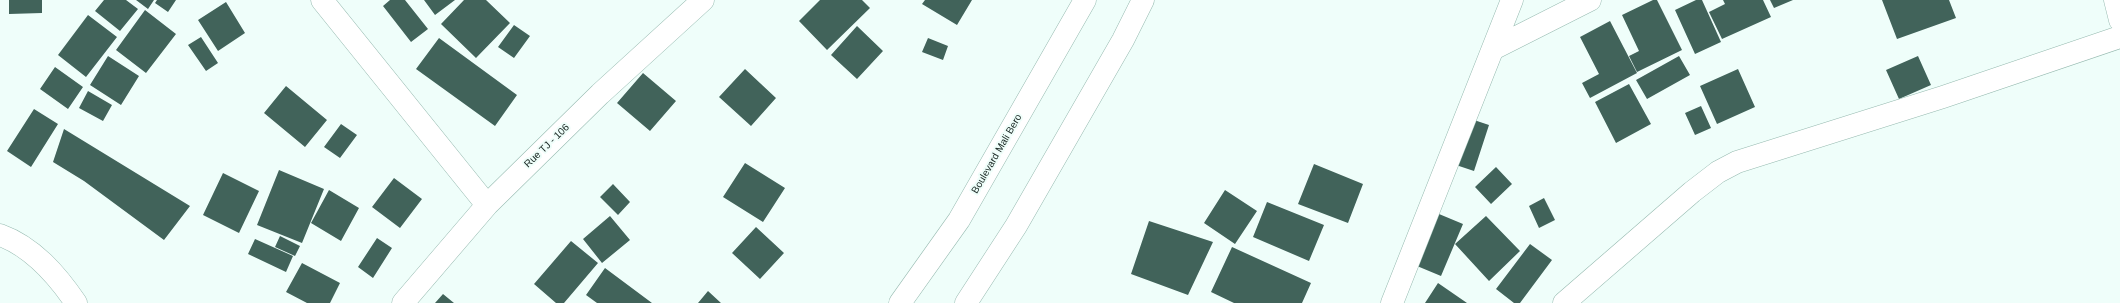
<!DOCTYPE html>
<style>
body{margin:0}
canvas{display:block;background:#effefa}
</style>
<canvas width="2120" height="303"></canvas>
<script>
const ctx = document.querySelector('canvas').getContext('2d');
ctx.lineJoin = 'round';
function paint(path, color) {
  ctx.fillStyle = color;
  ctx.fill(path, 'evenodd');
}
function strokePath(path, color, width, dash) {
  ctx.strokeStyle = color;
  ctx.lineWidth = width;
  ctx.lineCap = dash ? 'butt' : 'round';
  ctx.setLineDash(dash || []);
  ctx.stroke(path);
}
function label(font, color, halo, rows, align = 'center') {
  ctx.font = font + ' Helvetica,sans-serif';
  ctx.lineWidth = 4;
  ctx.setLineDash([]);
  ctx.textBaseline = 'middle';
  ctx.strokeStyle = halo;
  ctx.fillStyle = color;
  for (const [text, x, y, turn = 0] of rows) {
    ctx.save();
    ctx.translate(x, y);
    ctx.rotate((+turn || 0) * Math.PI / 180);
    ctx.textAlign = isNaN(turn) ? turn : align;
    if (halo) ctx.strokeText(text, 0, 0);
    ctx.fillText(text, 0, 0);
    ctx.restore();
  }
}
paint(new Path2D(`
 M9,0H42V13L9,14Z
 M104,0H126L138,9L120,31L95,11Z
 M136,0H154L148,9Z
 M157,0H176L168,12L155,3Z
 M390,0H405L428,29L411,42L383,6Z
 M424,0H455L435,15Z
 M464,0H486L510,23L476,58L441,24Z
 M820,0H862L870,8L827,50L799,21Z
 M925,0H972L957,25L922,4Z
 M1653,0H1657L1682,50L1637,72L1629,56L1639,51L1622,15Z
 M1696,0H1702L1721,42L1695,54L1675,10Z
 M1723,0H1763L1771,17L1722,39L1709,12L1725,4Z
 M1770,0H1793L1774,8Z
 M1882,0H1949L1956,18L1897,39Z
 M226,2L245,33L218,51L198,20Z
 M145,10L176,34L146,73L116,50Z
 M88,15L117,37L86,77L58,55Z
 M1610,21L1637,73L1590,98L1582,83L1599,74L1580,37Z
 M514,25L530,36L514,58L498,47Z
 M857,26L883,51L857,79L831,55Z
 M201,37L218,63L206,71L188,45Z
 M439,38L517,95L495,126L416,69Z
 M928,38L948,46L943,60L922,52Z
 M108,56L139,76L121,105L90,85Z
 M1679,56L1690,75L1647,99L1636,80Z
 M1918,56L1931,85L1899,99L1886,70Z
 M55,67L83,87L68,109L40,89Z
 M745,69L776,98L751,126L719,97Z
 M1738,69L1755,107L1717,124L1700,86Z
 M643,73L676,101L650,131L617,103Z
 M1629,84L1651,124L1616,143L1595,102Z
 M286,86L327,120L305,147L264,113Z
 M88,91L112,105L103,121L79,108Z
 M1701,106L1711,128L1695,135L1685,113Z
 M34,109L58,124L31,167L7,151Z
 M1468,118L1489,125L1474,171L1453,164Z
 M341,124L357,135L340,158L324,147Z
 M64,129L190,206L164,240L84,181L53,162Z
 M745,163L785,188L763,222L723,197Z
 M1314,164L1363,184L1348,223L1298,204Z
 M1496,167L1512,184L1491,204L1475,187Z
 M279,170L324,189L302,243L257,225Z
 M223,173L259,191L239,233L203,215Z
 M394,178L422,199L400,228L372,207Z
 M613,184L630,202L618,215L600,197Z
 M329,190L359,208L341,241L311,223Z
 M1225,190L1257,211L1235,244L1204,223Z
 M1544,198L1555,220L1539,228L1529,206Z
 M1267,202L1324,225L1309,261L1253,237Z
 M1439,214L1463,224L1441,276L1417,266Z
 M610,216L630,240L602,263L583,239Z
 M1486,216L1520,251L1489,281L1455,244Z
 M1149,221L1213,242L1188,295L1131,274Z
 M756,227L784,253L760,279L732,253Z
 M280,236L300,246L295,256L275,247Z
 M377,238L392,248L373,278L358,267Z
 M255,239L293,256L286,272L248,254Z
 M571,241L598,263L564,303H556L534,284Z
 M1530,244L1552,260L1520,303H1514L1496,289Z
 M1232,247L1311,283L1302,303H1234L1211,292Z
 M302,263L340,283L330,303H307L286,292Z
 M605,268L652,303H597L586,295Z
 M1438,283L1467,303H1425Z
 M708,291L721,303H698Z
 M443,294L454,303H435Z`), '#41635a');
const minor = new Path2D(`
 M322,0L487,205
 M2115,0L2120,20
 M1493,49L1590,0
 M0,235C33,247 57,275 76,303
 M403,303L487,205L600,94L703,0
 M1392,303L1512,0
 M1564,303L1692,192L1718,172L1737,162L1943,97L2120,37`);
const major = new Path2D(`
 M900,303L959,220L1085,0
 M966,303L1016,226L1123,40L1143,0`);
strokePath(minor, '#96bab0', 23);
strokePath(major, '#96bab0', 23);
strokePath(minor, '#fff', 22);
strokePath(major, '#fff', 22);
label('10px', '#182622', '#effefa', [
 ["Rue TJ - 106",547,146,-44],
 ["Boulevard Mali Bero",997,154,-60]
]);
</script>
